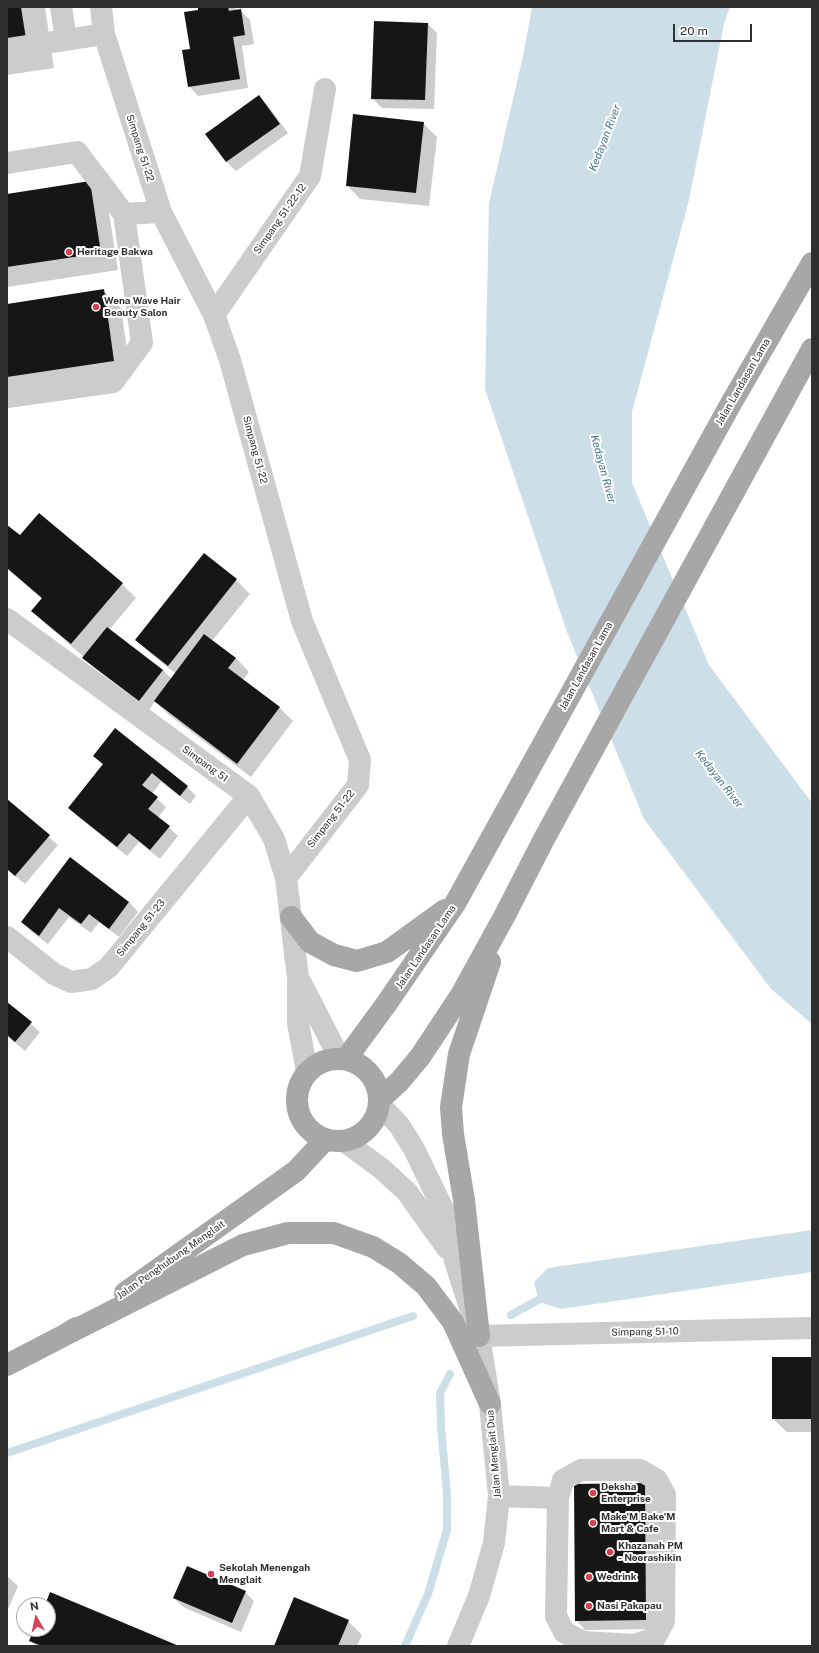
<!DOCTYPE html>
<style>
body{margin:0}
#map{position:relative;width:819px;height:1653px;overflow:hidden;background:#fff;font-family:"Public Sans",sans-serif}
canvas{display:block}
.frame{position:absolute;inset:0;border:8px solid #2f2f2f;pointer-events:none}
.north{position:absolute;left:16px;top:1597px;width:40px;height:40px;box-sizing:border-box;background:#fff;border:1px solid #acacac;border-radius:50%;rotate:351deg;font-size:11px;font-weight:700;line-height:16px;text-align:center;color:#2f2f2f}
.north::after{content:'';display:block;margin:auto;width:14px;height:18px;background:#d44355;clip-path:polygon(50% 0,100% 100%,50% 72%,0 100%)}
.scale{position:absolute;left:673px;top:24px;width:79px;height:18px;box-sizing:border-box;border:2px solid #2f2f2f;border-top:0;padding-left:5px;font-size:12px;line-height:14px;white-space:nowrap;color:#2f2f2f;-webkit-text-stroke:3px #fff;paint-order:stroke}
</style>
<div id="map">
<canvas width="819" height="1653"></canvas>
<div class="frame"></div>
<div class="north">N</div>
<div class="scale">20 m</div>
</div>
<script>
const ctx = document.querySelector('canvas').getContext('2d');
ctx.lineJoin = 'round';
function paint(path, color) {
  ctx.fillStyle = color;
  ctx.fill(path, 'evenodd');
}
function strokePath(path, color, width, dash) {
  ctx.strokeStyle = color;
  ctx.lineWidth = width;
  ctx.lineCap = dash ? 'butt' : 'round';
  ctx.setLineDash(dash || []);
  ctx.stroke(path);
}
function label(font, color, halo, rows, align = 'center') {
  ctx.font = font + ' "Public Sans",sans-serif';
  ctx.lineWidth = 4;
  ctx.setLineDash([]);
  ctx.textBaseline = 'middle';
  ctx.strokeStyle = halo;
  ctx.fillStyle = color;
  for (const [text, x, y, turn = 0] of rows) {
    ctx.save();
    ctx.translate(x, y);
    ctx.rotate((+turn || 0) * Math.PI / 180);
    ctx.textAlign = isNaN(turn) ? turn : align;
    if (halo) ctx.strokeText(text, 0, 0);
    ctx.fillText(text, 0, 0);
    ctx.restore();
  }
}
paint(new Path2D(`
 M532,7H730L724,24L689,200L632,412V483L709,665L812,803V1024L771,989L644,819L567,632L485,389L489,203L523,56Z
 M812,1230V1272L561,1309L539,1302L534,1282L548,1268Z`), '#ccdfe8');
paint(new Path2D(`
 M7,7H45L54,68L7,75Z
 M199,7H236V11L240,10L250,20L254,44L242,46L248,88L198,96L189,86L191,50Z
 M428,24L437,33L434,109L382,108L372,98Z
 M259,96L268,106L288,133L236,171L227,162L207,134Z
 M423,123L437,137L429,206L360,199L347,185Z
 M90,182L107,200L118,270L7,287V195Z
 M103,290L121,308L131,378L7,397V305Z
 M39,514L122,584L136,598L109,630L163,670L172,679L176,674L150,653L136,639L204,555L236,580L250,594L212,641L236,658L249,672L243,680L279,707L293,721L251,777L169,715L155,701L149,710L93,667L84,658V657L46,624L32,611L42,599L7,569V526L20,537Z
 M115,730L187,787L196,796L190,804L161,782L152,794L166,807L158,818L178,836L160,859L139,842L127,856L78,817L69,808L103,765L94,756Z
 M7,801L58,845L25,884L7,869Z
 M70,859L129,902L138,912L119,937L99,922L91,933L69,917L48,944L32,932L22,922Z
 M7,1003L40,1032L25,1051L7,1036Z
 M812,1358V1432H787L773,1419Z
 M645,1484L654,1494L655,1629L585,1630L576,1620Z
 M7,1576L18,1586L7,1612Z
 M245,1592L254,1601L241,1632L183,1607L174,1598Z
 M51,1593L176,1646H36L30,1640L35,1629H48V1605H46Z
 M348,1621L362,1635L357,1646H275Z`), '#0003');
strokePath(new Path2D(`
 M511,1315L547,1295
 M7,1453L413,1316
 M405,1646L428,1594L447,1530V1494L441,1427L440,1393L450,1374`), '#ccdfe8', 8);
paint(new Path2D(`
 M7,7H21L26,39L7,42Z
 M198,7H228L229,11L241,9L245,35L233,37L240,79L188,87L182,50L190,49L184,12L198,10Z
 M374,21L428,23L425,100L371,99Z
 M259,95L280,124L226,162L205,134Z
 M353,114L424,122L416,193L346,186Z
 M90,181L101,253L7,267V194Z
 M104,289L114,361L7,377V304Z
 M39,513L123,583L71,644L31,611L42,598L7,568V525L20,535Z
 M204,553L237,579L168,666L135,640Z
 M107,627L163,670L139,701L82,658Z
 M204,634L236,658L228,668L280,707L237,764L154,701Z
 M115,728L188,786L180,796L152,773L142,785L158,797L148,809L170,826L150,850L129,833L117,847L68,808L103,764L93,756Z
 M7,799L50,835L15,876L7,869Z
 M70,857L129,902L109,929L89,914L81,924L59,908L39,936L21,922Z
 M7,1002L32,1022L15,1042L7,1035Z
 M772,1357H812V1419H772Z
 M645,1483L646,1620L575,1621L574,1484Z
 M187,1566L246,1591L232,1623L173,1598Z
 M50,1592L179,1646H42L29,1641L34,1629H48V1605H45Z
 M294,1597L349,1620L338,1646H274Z`), '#161616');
strokePath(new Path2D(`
 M101,7L104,34L161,212L214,315L230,360L302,621L360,760L358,785L286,878
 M66,40L104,34
 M7,49L66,40L61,7
 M7,163L77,152L124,214L142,343L113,382L7,397
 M124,214L161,212
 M214,315L310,176L325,89
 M7,619L249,796L274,839L286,878L298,978V1023L307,1072
 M7,937L54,974L71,982L92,979L109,967L249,796
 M300,981L340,1059
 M379,1104L399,1125L414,1149L444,1211L455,1261L479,1336L490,1404L499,1496L494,1543L479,1596L458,1646
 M344,1141L382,1169L407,1192L447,1248
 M479,1336L812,1328
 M581,1470H640L657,1480L665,1495L664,1621L655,1638L635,1645L583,1642L564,1632L556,1616L558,1498L563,1480Z
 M499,1496L558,1498`), '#ccc', 22);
strokePath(new Path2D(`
 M291,917L310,942L334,955L357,961L387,952L445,910
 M297 1100a41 41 0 1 1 82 0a41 41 0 1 1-82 0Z
 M346,1059L387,1003L456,902L729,407L812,263
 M379,1100L399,1082L420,1057L461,995L505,915L544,839L812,349
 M125,1293L296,1171L325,1140
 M63,1336L243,1245L288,1233H334L373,1247L399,1263L426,1286L453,1322L490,1404
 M479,1336L464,1200L453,1134L451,1107L459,1054L490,962
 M7,1365L63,1336L76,1328`), '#a7a7a7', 22);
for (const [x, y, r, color] of [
 [69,252,4,"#d44355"],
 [96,307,4,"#d44355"],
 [593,1493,4,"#d44355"],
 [593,1523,4,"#d44355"],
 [610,1552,4,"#d44355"],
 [211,1574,4,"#d44355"],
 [589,1577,4,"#d44355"],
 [589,1606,4,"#d44355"]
]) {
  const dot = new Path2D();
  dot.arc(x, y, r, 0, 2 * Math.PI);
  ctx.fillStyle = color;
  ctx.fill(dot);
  strokePath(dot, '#fff', 1.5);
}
label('10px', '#2f2f2f', '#fff', [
 ["Simpang 51-22",140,148,72],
 ["Simpang 51-22-12",280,219,-55],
 ["Jalan Landasan Lama",743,382,-60],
 ["Simpang 51-22",255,450,75],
 ["Jalan Landasan Lama",586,666,-61],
 ["Simpang 51",205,764,36],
 ["Simpang 51-22",331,819,-52],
 ["Simpang 51-23",141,928,-51],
 ["Jalan Landasan Lama",426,947,-56],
 ["Jalan Penghubung Menglait",171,1260,-35],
 ["Simpang 51-10",645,1332,-1],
 ["Jalan Menglait Dua",494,1454,-95]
]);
label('bold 10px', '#2f2f2f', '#fff', [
 ["Heritage Bakwa",77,252],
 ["Wena Wave Hair",104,301],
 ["Beauty Salon",104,313],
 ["Deksha",601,1487],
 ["Enterprise",601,1499],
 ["Make'M Bake'M",601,1517],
 ["Mart & Cafe",601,1529],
 ["Khazanah PM",618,1546],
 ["- Noorashikin",618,1558],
 ["Sekolah Menengah",219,1568],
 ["Menglait",219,1580],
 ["Wedrink",597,1577],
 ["Nasi Pakapau",597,1606]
], 'left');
label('italic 11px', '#457289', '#fff', [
 ["Kedayan River",605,138,-69],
 ["Kedayan River",603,469,75],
 ["Kedayan River",719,779,52]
]);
</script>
